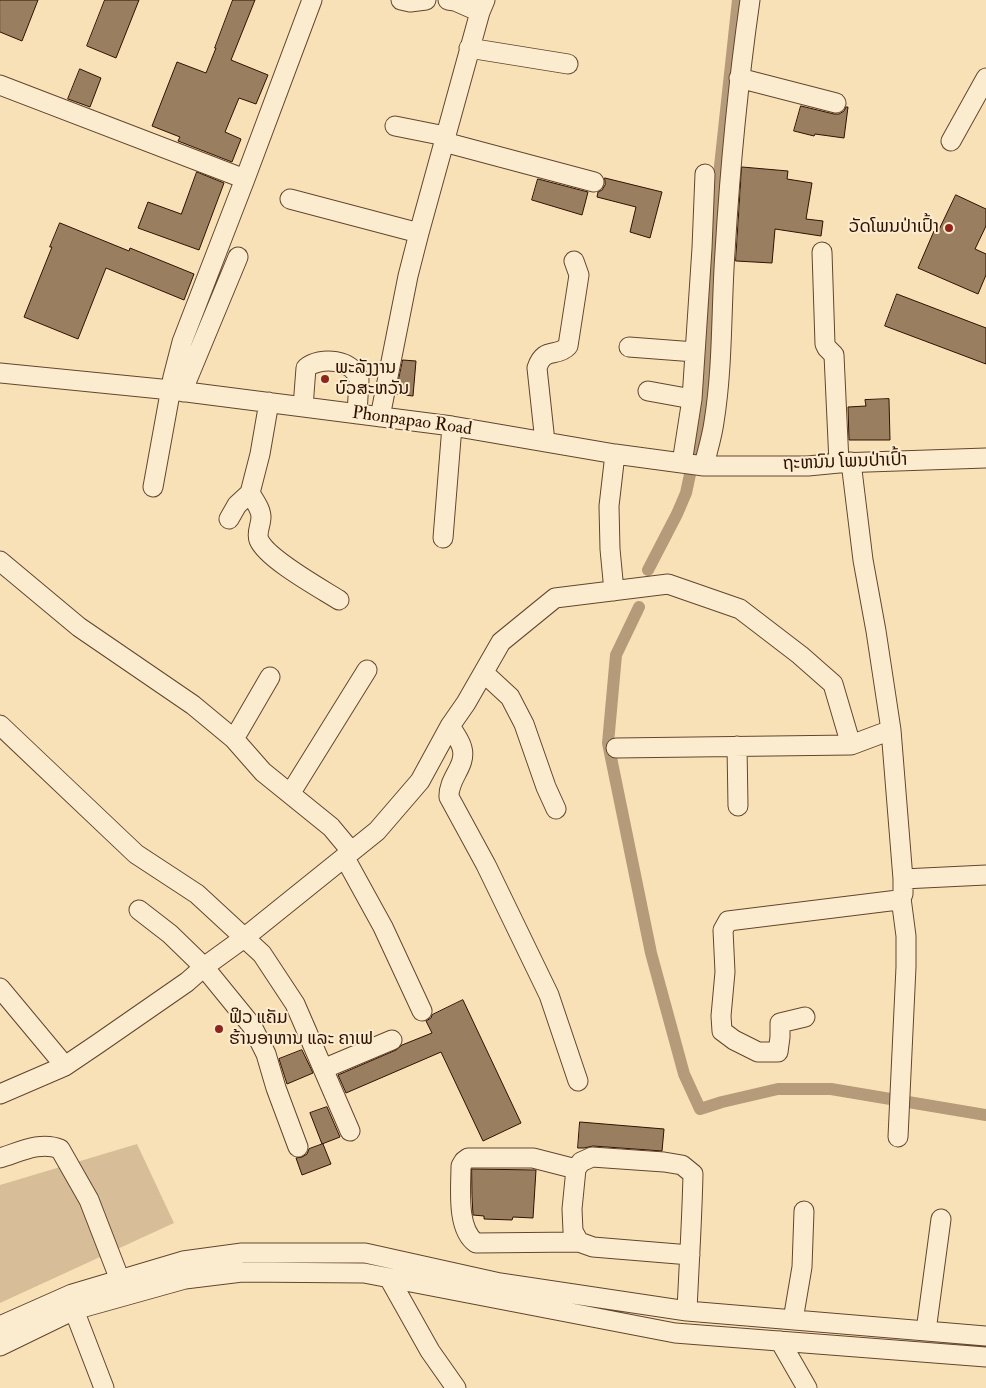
<!DOCTYPE html>
<meta charset="utf-8">
<style>
body{margin:0}
canvas{display:block;background:#f9e1b7}
</style>
<canvas width="986" height="1388"></canvas>
<script>
const ctx = document.querySelector('canvas').getContext('2d');
ctx.lineJoin = 'round';
function paint(path, color) {
  ctx.fillStyle = color;
  ctx.fill(path, 'evenodd');
}
function strokePath(path, color, width, dash) {
  ctx.strokeStyle = color;
  ctx.lineWidth = width;
  ctx.lineCap = dash ? 'butt' : 'round';
  ctx.setLineDash(dash || []);
  ctx.stroke(path);
}
function label(font, color, halo, rows, align = 'center') {
  ctx.font = font + ' "IM FELL Double Pica","Noto Sans Lao",serif';
  ctx.lineWidth = 4;
  ctx.setLineDash([]);
  ctx.textBaseline = 'middle';
  ctx.strokeStyle = halo;
  ctx.fillStyle = color;
  for (const [text, x, y, turn = 0] of rows) {
    ctx.save();
    ctx.translate(x, y);
    ctx.rotate((+turn || 0) * Math.PI / 180);
    ctx.textAlign = isNaN(turn) ? turn : align;
    if (halo) ctx.strokeText(text, 0, 0);
    ctx.fillText(text, 0, 0);
    ctx.restore();
  }
}
paint(new Path2D(`
 M137,1144L174,1223L0,1303V1185Z`), '#d7be98');
strokePath(new Path2D(`
 M648,570L677,514L686,493L695,451L705,385L707,313L717,194L738,0
 M639,607L616,655L608,743L651,953L684,1074L700,1109L722,1102L778,1089H831L986,1115`), '#b59b79', 12);
const building = new Path2D(`
 M0,0H38L22,41L0,32Z
 M105,0H139L116,58L87,46Z
 M233,0H255L231,60L268,75L256,104L239,98L225,132L241,139L232,162L178,141L180,137L152,126L177,62L206,73L216,48H215Z
 M80,69L101,78L90,107L68,99Z
 M801,106L834,114H839L844,111L846,107H848L844,138L815,134L814,136L794,131Z
 M742,167L788,171L787,179L812,183L806,219L823,221L821,236L775,229L772,263L736,261Z
 M197,172L224,183L199,250L138,228L148,202L181,214Z
 M605,178L662,192L650,238L630,232L636,207L597,197L598,192L602,190L605,185Z
 M538,179L588,192L582,215L532,200Z
 M956,195L986,209V226L975,249L986,254V275L978,294L918,268L934,231L937,233Z
 M60,223L129,251L130,248L194,274L184,300L106,268L78,339L24,317L52,247H50Z
 M897,294L986,328V364L885,326Z
 M403,360L416,361L413,396L396,394Z
 M889,399L890,440H849L848,407L866,406L865,400Z
 M463,1000L521,1123L483,1141L441,1052L346,1093L338,1075L396,1050L402,1045L432,1033L426,1021L431,1018L432,1015Z
 M302,1050L313,1073L287,1084L279,1059Z
 M327,1107L340,1137L322,1144L310,1113Z
 M580,1122L664,1129L662,1151L593,1146L584,1148H578Z
 M323,1144L331,1164L302,1175L296,1158L302,1157L307,1154L309,1149Z
 M472,1169L536,1170L533,1218L513,1217L512,1220L484,1219V1216L473,1215L472,1196Z`);
paint(building, '#997e60');
strokePath(building, '#301201', 1);
const minor = new Path2D(`
 M401,0L410,2L426,0
 M448,0L455,1L480,12
 M469,48L568,64
 M739,78L836,103
 M0,85L245,179
 M395,126L445,136
 M951,141L986,78
 M444,142L594,182
 M290,199L419,233
 M822,252L825,344L827,348L834,355L839,463
 M629,347L695,352
 M0,373L171,390L452,426L615,454L704,466H808L839,463L986,458
 M648,391L692,399
 M184,392L187,380L238,257
 M303,407L306,368C320,356 354,359 359,380L357,414
 M380,417L408,276L419,233L480,12L485,0
 M545,442L537,368C544,346 557,358 568,346L579,275L574,261
 M851,462L863,560L876,631L891,730L903,879V894L901,898L906,936V967L898,1137
 M682,463L692,399L702,248L705,174
 M704,466C707,452 712,437 714,422C723,366 721,309 725,252C730,168 738,84 750,0
 M153,487L173,377L182,342L245,179L312,0
 M250,493C254,500 261,509 261,517C261,525 256,533 259,540C267,559 320,588 339,600
 M229,519L237,505L250,493L260,454L269,402
 M443,538L452,426
 M0,561L79,627L193,705L234,739L263,772L331,827L351,851
 M614,591L610,549L609,506L615,454
 M484,673L510,697L524,724L546,787L556,809
 M0,725L136,854L197,894L262,954L295,1004L350,1131
 M450,726C454,733 460,740 462,748C467,766 448,778 449,797L486,865L549,995L578,1081
 M234,739L270,677
 M737,746L738,806
 M616,748L851,745
 M290,794L367,670
 M345,858L383,927L422,1011
 M903,879L986,875
 M139,910L170,934L204,967L252,1026L266,1054L276,1088L298,1147
 M0,988L65,1066
 M805,1017L780,1023V1037L778,1052H758L734,1040L722,1031L721,1016L725,972L723,930L728,921L898,900L901,898
 M323,1069L392,1040
 M0,1094L65,1066L99,1043L187,982L204,967L244,938L377,831L420,781L450,726L466,703L501,642L555,598L668,584L740,609L800,655L833,684L851,745L891,730
 M0,1158C20,1152 40,1141 60,1149L89,1200L120,1280
 M576,1169L533,1158H468L464,1161L461,1166C461,1187 456,1229 476,1243L579,1242
 M389,1278L430,1351L456,1388
 M74,1310L104,1388
 M687,1311C689,1265 692,1220 693,1174L682,1165L664,1162L592,1157L581,1162L576,1169L572,1209L573,1231L579,1242L593,1247L690,1255
 M793,1320L802,1267L804,1211
 M0,1326L72,1294L183,1261L242,1253H365L500,1283L687,1311L986,1336
 M926,1331L941,1219
 M780,1341L807,1388
 M0,1346L74,1310L185,1279L242,1272L364,1273L675,1333L986,1357`);
strokePath(minor, '#62462e', 21);
strokePath(minor, '#fbecd0', 19);
for (const [x, y, r, color] of [
 [949,228,5,"#8f2418"],
 [325,379,5,"#8f2418"],
 [219,1029,5,"#8f2418"]
]) {
  const dot = new Path2D();
  dot.arc(x, y, r, 0, 2 * Math.PI);
  ctx.fillStyle = color;
  ctx.fill(dot);
  strokePath(dot, '#fbecd0', 2);
}
label('18px', '#301201', '#fbecd0', [
 ["ວັດໂພນປ່າເປົ້າ",939,228,"right"],
 ["ພະລັງງານ",335,369],
 ["ບົວສະຫວັນ",335,390],
 ["ຟິວ ແຄັມ",229,1019],
 ["ຮ້ານອາຫານ ແລະ ຄາເຟ",229,1040]
], 'left');
label('18px', '#301201', '#fbecd0', [
 ["Phonpapao Road",412,422,8],
 ["ຖະຫນົນ ໂພນປ່າເປົ້າ",845,463,-2]
]);
</script>
